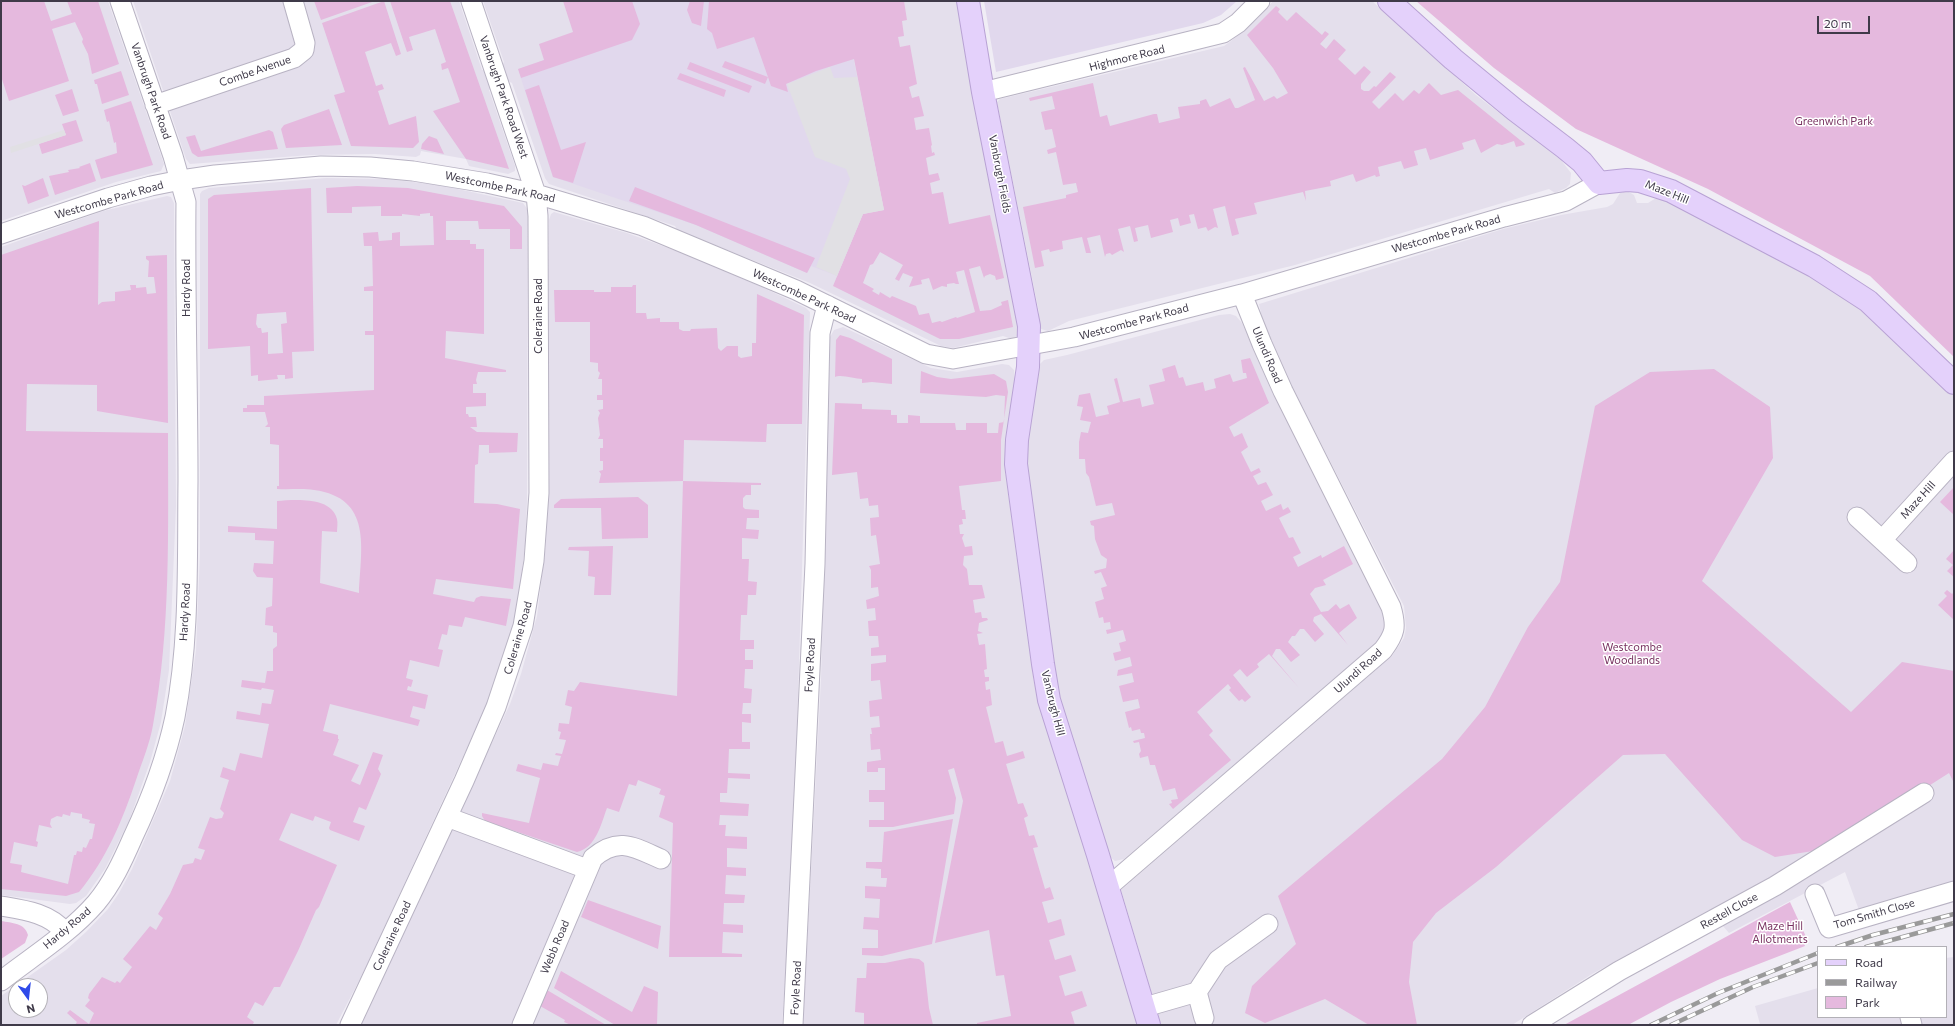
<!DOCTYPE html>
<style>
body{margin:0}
#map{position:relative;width:1955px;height:1026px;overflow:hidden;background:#f0edf5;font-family:Commissioner,sans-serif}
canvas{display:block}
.frame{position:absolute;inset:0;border:2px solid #3f3a49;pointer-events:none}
.legend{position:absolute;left:1817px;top:946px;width:130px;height:72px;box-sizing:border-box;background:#fff;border:1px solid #b2b0b6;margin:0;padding:5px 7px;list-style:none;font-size:12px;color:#3f3a49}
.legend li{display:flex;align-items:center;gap:8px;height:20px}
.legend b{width:20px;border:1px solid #b2b0b6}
.north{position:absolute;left:8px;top:978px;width:40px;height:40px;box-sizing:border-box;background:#fff;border:1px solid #b2b0b6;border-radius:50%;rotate:165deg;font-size:11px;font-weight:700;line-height:16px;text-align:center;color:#3f3a49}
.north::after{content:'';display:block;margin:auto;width:14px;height:18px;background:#2f4ae9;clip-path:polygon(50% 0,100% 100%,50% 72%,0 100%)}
.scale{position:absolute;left:1817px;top:16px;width:53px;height:18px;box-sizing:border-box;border:2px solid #3f3a49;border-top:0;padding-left:5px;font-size:12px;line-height:14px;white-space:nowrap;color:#3f3a49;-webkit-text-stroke:3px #fff;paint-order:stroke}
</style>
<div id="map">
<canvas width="1955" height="1026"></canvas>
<div class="frame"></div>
<ul class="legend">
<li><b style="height:5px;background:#e4d1fb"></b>Road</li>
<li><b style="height:5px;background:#9a9a9a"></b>Railway</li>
<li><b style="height:11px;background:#e5b9de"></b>Park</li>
</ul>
<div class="north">N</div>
<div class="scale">20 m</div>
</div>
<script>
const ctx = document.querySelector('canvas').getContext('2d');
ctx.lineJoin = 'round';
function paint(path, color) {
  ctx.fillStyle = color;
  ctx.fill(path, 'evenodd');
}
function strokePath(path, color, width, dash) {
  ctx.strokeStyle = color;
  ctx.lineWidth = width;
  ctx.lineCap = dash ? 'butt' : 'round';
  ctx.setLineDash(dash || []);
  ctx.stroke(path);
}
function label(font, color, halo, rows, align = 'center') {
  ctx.font = font + ' Commissioner,sans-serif';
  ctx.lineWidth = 3;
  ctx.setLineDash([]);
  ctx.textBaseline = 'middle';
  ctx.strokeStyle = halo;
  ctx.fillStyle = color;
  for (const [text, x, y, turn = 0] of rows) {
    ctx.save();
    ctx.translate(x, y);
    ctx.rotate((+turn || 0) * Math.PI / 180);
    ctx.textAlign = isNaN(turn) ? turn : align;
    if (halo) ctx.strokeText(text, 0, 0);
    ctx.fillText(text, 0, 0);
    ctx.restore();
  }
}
paint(new Path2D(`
 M1,1H108L164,164L161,171L116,182L1,221Z
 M133,1H459L482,70L488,71L493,86L489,90L515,166V171L508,174L469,166L466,159L421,151L420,155L416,157L375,154L311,155L190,164L186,159Z
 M483,1H957L977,121L1020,329L1019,335L1012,339L1003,336L953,348L941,346L810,283L677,230L675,226L549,184L545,178L512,83L508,81L502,66L504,62Z
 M1273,1H1372L1476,95L1561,160L1571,173L1570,184L1566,188L1555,193L1549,189L1295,265L1069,321L1048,331L1041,329L1038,319L1039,313L997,102L1000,99L1224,46L1231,41L1258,18Z
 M326,178L386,179L439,185L523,203L528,210L527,501L525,547L516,616L508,646L491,696L363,973L336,1025H1V996L66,950L86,932L108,909L119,893L132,869L170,781L185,726L196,650L200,554V194L202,191L209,188ZM16,986H40V1010H16Z
 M1627,191L1634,195L1637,203H1648L1656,198H1662L1814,278L1857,306L1954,396V887L1860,913L1845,872L1729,933L1709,910L1592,974L1512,1025H1161L1121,890L1392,656L1404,638L1406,628L1404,606L1281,365L1263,322L1259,304L1503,229L1561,215L1607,207L1613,204L1620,193Z
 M167,196L171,197L174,203L176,506L169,670L161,722L150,762L129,821L105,869L86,896L76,903L70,904L1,895V247L103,211Z
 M554,212L627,233L693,257L764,288L806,308L810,312L797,728L791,889L782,1025H361L510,704L521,674L537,616L546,543L549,220L551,214Z
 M1230,314L1236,316L1242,323L1273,394L1382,608L1386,619L1385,632L1378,642L1124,859L1115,861L1109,856L1057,689L1028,487L1026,452L1040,364L1044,360L1067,355L1219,315Z
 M843,327L931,368L957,372L1002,364L1009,365L1014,370L1015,384L1005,451L1006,478L1034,682L1138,1025H803L821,679L830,337L834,330Z
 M1954,957V1025H1757L1760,1024L1755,1006L1818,988V1017H1946V958Z`), '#e4dfec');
paint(new Path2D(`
 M613,1H842L880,193L863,214L837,276L811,266L807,273L696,225L553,177L518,69L603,40Z
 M984,1H1237L1221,15L1203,23L996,72Z`), '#e1d8ed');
paint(new Path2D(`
 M1,1H44L51,21L72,14L67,1H98L119,64L92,74L88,54L82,42L83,39L75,22L52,29L69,81L9,101L1,76Z
 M314,1H375L321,20Z
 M384,1L401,54L396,56L391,43L365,52L376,86L382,84L384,89L378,91L389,125L416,116L419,142L413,148L351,146L334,95L345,92L322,23Z
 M390,1H450L509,169L466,159L433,111L460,102L448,68L442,70L441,64L446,62L435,29L409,37L413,50L407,52Z
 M563,1H632L640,24L632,40L521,78L518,69L544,60L539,44L573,32Z
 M690,1H704L701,26L692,23L687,10Z
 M709,1H904L907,20L902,21L904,36L898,37L900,47L910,45L917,84L909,87L912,98L919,96L924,116L914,118L916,130L929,128L932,145L931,146L932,153L934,152L935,155L926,158L929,175L938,173L940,180L930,183L932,194L943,192L949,224L990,215L1004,278L996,280L995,276L990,274L985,276L984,278L980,266L969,269L980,311L991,310L1002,305L1001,302L1008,300L1013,327L959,339H940L833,286L863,214L884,210L854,59L816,71L786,84L788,92L771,86L768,77L765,84L722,67L725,61L768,77L754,37L717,49L712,33L707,29ZM880,252L903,265L895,279L899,281L903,273L913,277L909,287L922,284L921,280L929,278L933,290L942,286L947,287V284L954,283L956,284H959L956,272L964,270L975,312L957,318L956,317L942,322L940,321L932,323L929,313L919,315L916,306L892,296L890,298L880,292L879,295L872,291L874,289L863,283L870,265L873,264Z
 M1416,1H1954V357L1870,276L1708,189L1576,129L1494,68Z
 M1276,6L1280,9L1278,12L1287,21L1296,12L1322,35L1325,31L1329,34L1320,44L1326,49L1334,39L1346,50L1338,59L1355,75L1364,66L1371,72L1361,84V89L1364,91H1369L1374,86L1376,87L1390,72L1396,77L1372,102L1379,109L1395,93L1403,101L1414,90L1419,94L1429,83L1441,95L1458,90L1525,144L1524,145L1516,147L1514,141L1502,145L1497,144L1481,153L1475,139L1462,143L1464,149L1430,160L1426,148L1414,151L1418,165L1404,169L1401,161L1378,167L1380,176L1376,177L1375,175L1356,182L1353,174L1330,181L1331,186L1305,191L1306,201L1303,192L1254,203L1257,214L1235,219L1239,234L1232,236L1225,206L1213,209L1218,228L1215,227L1208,231L1206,227L1198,229L1194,214L1189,215L1191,223L1180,226L1178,218L1170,220L1173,232L1151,238L1148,225L1135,228L1138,241L1134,242L1130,226L1118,229L1124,252L1121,250L1112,255L1110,253L1106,254L1105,257L1100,235L1087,238L1091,253H1086L1082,237L1062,241L1063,249L1050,252L1049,249L1041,251L1044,266L1035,268L1023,207L1066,198V195L1078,192L1076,183L1063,185L1056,152L1048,154L1047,150L1056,147L1052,129L1045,130L1041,112L1055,109L1052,96L1030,101L1029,98L1093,83L1100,117L1107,115L1110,126L1154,114H1157L1159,123L1180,118L1178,107L1200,104V101L1206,99L1210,107L1230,98L1235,108H1238L1255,100L1243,68L1245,67L1264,101L1274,96L1277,99L1288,93L1273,68L1247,35Z
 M690,62L752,86L749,93L687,69Z
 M121,71L129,95L102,104L97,84H95L94,80Z
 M680,73L726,90L724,97L677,79Z
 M539,85L561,150L586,142L573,183L553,177L525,90Z
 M72,89L79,111L63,116L55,95Z
 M131,101L153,165L101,179L95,160L117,153L116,142L114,143L109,121L107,122L104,110Z
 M329,109L342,145L286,148L281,129L284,125Z
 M76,120L83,141L42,154L39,144L66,135L62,124Z
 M269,130L273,132L278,149L198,157L192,153L186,137L195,135L201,151Z
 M429,136L437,139L444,154L421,149L422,144Z
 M90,163L96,181L55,195L49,176L69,172L68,170L80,168L79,167Z
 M43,178L49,196L28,204L22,185L25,186Z
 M357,186L408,188L504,206L522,227V249H510V229H479L478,221H446V240H470V244H476V249H484V334L446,331L445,358L506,370V372H478L476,380L477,384H473V393H486V406L466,407V414H468L469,417H476L477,427H470L477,432L518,433L517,452L489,453V445H479L478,464L475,465L474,503L497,504L520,509L513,589L436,579L433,594L474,602L476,598L481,596L511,599L506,626L465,617L462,627L449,625L447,635L442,634L438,649L443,650L439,667L410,660L406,678L413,680L411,687L408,686L407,690L428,695L425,709L413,706L410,717L420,720L418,726L330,704L323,731L338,735V739H339L333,755L359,765L351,781L360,785L373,752L383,755L378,769L381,774L366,810L359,807L353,822L365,826L359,841L330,830L329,828L331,822L315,816L313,821L291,813L279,840L337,865L319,907L316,910L298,951L280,987H274L263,1006L255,1002L247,1017L254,1022L253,1024L75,1025L77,1022L67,1013L70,1010L89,1024L94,1013L85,1006L90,1000L88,998L89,994L102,977L115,983L117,981L120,983L132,967L123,959L150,926L156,930L163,918L158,914L170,894L183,865L193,863L195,858L201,860L205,850L198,848L210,817L216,819L222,818L224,813L220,809L229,780L220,777L223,767L235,771L240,753L262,758L269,724L236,719L237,711L260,715L262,703L271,704L274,690L262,688L261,690L241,687L242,680L265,683L267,671H273V649L277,646V633L273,632V626L265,625L266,608L272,606L273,578L257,577L253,571L254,563L273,564L274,541L255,540V533L228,532V526L277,529V501C294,500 331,496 337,519C338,523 337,528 337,532L322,531L320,583L359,593C361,548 373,498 314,490C302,488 289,490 277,489V486H279V445L270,444V427H265L268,424L265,412H243V408H247V405H264V396L374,390V335H365V331H373V291H364V287L373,286L372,246H364L363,233L378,232L379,241L392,240V233L400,232V246L434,245L433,216H430V213L420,214V216L402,214V216H381V206L352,207V213H327L326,188Z
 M635,187L815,258L807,273L696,225L629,201Z
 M311,188L314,351L292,352L293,378L285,379V375H277L278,379L258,381V375L251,376L250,346L208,349V199L214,195ZM286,312L287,323L281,324L283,353L268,354V332L262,333L261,328H258L256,324L257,314Z
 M99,221L98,305L102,302L115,301V292L131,290L130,285H136V288L146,287L147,294L156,293L154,277H148L149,261L146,259V256L167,255L168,423L97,411V385L27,384L26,431L168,433C168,530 171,629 153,725C150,743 142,762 136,780C123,819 106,860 79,892L66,896L1,889V255ZM71,812L82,814V818L90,820L89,823L95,824L92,839H90L86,848L83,847L82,852L77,851L76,855H74L68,884L21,872L22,865L10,863L14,842L37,847L38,842L36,841L39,825L52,828L50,824L51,819L57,816L62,817L63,814L70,816Z
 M633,285H636V313H646L647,319L660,318V322H679V329L683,331H690L691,329L717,328L718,348L721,351L727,346H738V356L741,358L752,356V343H756L757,294L804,315L802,424H767L766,442L684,440L683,481L761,483V485H751V495H746L743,498V507L745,509L759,510V518H747L746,529L759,530L758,539L742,538V559H749L748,581L757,582L756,595H748L747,615H741L740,640H754V649H745V660H753V669H745L744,688L752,689L751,703H743L742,714H751V723L742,722V742H750V749H729L728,773L750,774V779L728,778L727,793H720V802L749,804L748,816L720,815L719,825H726L725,836L747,837V849L727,848V867L746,868V876L726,875L725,894L745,895L744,903H724L723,924L743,925V933L723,932L722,953L742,954V957H669L673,823L659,817L665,796L659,794L661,789L638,780L636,786L629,784L619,812L607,808C601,824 596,848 577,852L485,821L482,816V813L529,823L540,778L516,771L518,764L541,770L543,763L558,766L561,756L555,755L556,753L562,754L566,740L559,739L561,732L558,731L559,723L569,724L572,707L565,705L568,690L574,691L580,682L677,696L683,481L599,483L601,474L599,471L603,470V461H600V448H603V439H598L600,435L598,418L600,413L598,410L603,409V400H597V395H602V379H598L600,373L598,371V363L590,362V322H555L554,290H594V292H611V287H632Z
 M840,335L850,338L892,359V384L872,382L862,383V379C855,379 841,374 835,377L836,340Z
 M1250,358L1269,403L1229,427L1234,437L1242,433L1248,447L1241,452L1251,472L1259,468L1261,472L1253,476L1258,485L1266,482L1273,495L1261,501L1266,511L1281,504L1283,510L1288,507L1291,512L1279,518L1289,538L1293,537L1301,553L1293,557L1298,567L1321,555L1322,558L1344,546L1353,564L1323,580L1326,585L1315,588L1310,594L1321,612L1328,611L1336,604L1340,609L1349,604L1357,618L1339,633L1348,645L1321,614L1314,617L1313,621L1324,634L1315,642L1304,629H1300L1295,636H1292L1288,642L1300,655L1291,662L1280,649H1276L1272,656L1299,688L1269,654L1257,664L1259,667L1247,677L1240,669L1233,675L1251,697L1245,702L1242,699L1239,701L1229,690L1231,688L1228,684L1197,712L1213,731L1209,735L1231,760L1173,809L1169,804L1172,803L1171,800L1178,799L1175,788L1163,791L1155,765H1150L1148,756L1140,758L1139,754L1141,751L1139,742L1134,743L1133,741L1145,738L1144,733H1141L1140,729L1132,731L1131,727L1129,728L1125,712L1140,708L1138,699L1123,702L1119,686L1134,682L1132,673L1117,676L1118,670L1132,666L1130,657L1115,661L1113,653L1121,651L1119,643L1126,641L1123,630L1107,634L1106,630L1111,629L1110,622L1104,623L1103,617L1099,618L1095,602L1104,599L1101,588L1107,586L1101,572L1095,574L1094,571L1106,568L1107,559L1101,555L1095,539L1094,526L1091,525L1090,521L1115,515L1112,503L1096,506L1089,477L1086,473L1085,459H1079V442L1081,432L1088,433L1091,422L1080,420L1083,407L1077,406L1079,395L1090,393L1096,417L1109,414L1107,406L1120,402L1114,379L1117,378L1123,402L1140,398L1142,407L1154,404L1149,385L1165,381L1162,369L1175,365L1179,378L1183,377L1186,386L1203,382L1205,391L1216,388L1214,379L1230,374L1233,382L1247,378L1246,373H1243L1241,360Z
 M1714,369L1770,407L1773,458L1702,581L1851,712L1902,662L1954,671V783L1949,773L1883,815L1813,851L1775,857L1742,840L1665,754L1623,755L1496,867L1436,913L1413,942L1409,982L1417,1025H1369L1325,999L1265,1023L1245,1013L1252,986L1296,944L1278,896L1442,759L1485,707L1528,627L1560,582L1595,406L1650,372Z
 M921,371L937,377L951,379L994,374L1006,381L1008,392L1001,440V481L959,486L962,510H965L966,519H962L963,524L959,525L960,534H964L962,538L965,547L972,546L973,555L964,556L963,565L967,569L969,585H982L985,598L973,600L975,613L981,612L982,618H987L988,620L979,623L978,631L983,633L977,634L979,645L985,644L987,669L984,670L985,677H989V681L985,682L986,690L990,689L992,705L986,707L995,743L1003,741L1007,756L1023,751L1025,758L1006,764L1018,804L1023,803L1028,816L1024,818L1029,836L1034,835L1038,847L1033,848L1045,889L1050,887L1054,899L1042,902L1048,923L1061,919L1065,935L1049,940L1055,960L1071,955L1076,971L1059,976L1065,996L1082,991L1087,1006L1071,1012L1075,1025H977V1023L1011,1016L1004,975L996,976L989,930L935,943L963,801L954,768L948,770L956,798L954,814L893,827H869V820H884V802H869V790H885V768H878V772H867V762L881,760L880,749L871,750L870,734H872L871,728L880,727L879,716L870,717L869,701L882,699L880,680L871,681V664L886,662V655L871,656V648L879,647L878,636H869L868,621L876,620L875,608L867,609L866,600L879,596L878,587L871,588V570L869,566L880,564L876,535L871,536L870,518L879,517L878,505L869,506L868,498L860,499L857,472L832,475L835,403L862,404V409L891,410V415H897V423H908V415L920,416V423H955L956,430H966V423H987V433H998L999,423L1004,422L1005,396L996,395L986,397L969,396L920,393Z
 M1954,487V515L1940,502Z
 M638,497L648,505V538L602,539L601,508H554V505L561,499Z
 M613,546L611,595H594L595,577L588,576L589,551L568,550L569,547Z
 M1954,550V577L1947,571L1953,565L1946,559Z
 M1947,590L1952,594L1954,592V620L1938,605L1947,596L1944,593Z
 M953,819L932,944L882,956L862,955V948H878V930L863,929L864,917L879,918L880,899L865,898V886L886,887L887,878H881V869L866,868V862H882L884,832Z
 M588,900L661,926L658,949L581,917Z
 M1790,902L1808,941L1804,943L1805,946L1720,979L1671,1002L1628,1025H1564Z
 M1,921C12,923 25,923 28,935L25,943L1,959Z
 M910,958L919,959L924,963L929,1008L933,1025H864V1013L855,1012L857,978H866L867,963H885Z
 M561,971L632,1012L644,986L658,992L657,1025H615L554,988Z
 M547,990L606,1025H571L564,1022L565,1020L540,1006Z`), '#e5b9de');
paint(new Path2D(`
 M830,67L834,78L857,77L884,210L863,214L837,276L816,267L850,179L846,169L815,157L787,84Z
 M64,130L66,135L11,153L10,147Z`), '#e1e0e4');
const street = new Path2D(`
 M983,92L1223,33L1238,23L1260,1
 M155,105L294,58L304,50L305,43L293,1
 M1,234L108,198L151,186L181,180L215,175L321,166L370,167L413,171L487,183L536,194L643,226L796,290L926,354L953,359L1074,337L1242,294L1504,217L1566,201L1599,183
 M1857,517L1907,563
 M1882,540L1954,461
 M447,817L587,869
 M1108,887L1383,650C1395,634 1397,627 1391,607L1283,391L1262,344L1242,294
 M1815,894L1829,928L1954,891
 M1,906C25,910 49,913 65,932
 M1,981C33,956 69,934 96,903C112,884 123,860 133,837C151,799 166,759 175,717C190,640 187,560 188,481C188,388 185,295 186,202L173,156L120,1
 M1197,992L1204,1018
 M1145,1007L1197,992L1218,960L1268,924
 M1910,1017L1912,1025
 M350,1025L464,781L496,707L523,626L534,561L539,493L538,216L536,194L471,1
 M522,1025L593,858C618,836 634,847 661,859
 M793,1025L815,564L820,333L827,305
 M1532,1025L1619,971L1775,886L1924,793`);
const secondary = new Path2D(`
 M968,1L983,92L1029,326L1028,367L1017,440L1016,464L1043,664L1049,700L1098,855L1149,1025
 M1389,1L1453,59L1515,110L1565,148L1582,162L1599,183L1627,180L1640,181L1671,191L1814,266L1868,301L1954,383`);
strokePath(street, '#b8b3c3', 21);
strokePath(secondary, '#b8a2d4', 24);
strokePath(street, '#fff', 19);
strokePath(secondary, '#e4d1fb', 22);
const rail = new Path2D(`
 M1837,947L1873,935L1954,914
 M1866,947L1954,923
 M1651,1025L1718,993L1818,953
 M1671,1025L1753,987L1818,963`);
strokePath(rail, '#9a9a9a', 4.5);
strokePath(rail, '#fff', 3, [9]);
label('11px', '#3f3a49', '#fff', [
 ["Highmore Road",1127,58,-14],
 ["Combe Avenue",255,71,-19],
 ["Vanbrugh Park Road",151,91,71],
 ["Vanbrugh Park Road West",504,97,71],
 ["Vanbrugh Fields",1000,174,79],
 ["Westcombe Park Road",500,187,12],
 ["Maze Hill",1667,192,22],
 ["Westcombe Park Road",109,200,-16],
 ["Westcombe Park Road",1446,234,-16],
 ["Hardy Road",186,288,-90],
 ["Westcombe Park Road",804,296,25],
 ["Coleraine Road",538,316,-90],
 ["Westcombe Park Road",1134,322,-15],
 ["Ulundi Road",1267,355,67],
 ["Maze Hill",1918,500,-48],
 ["Hardy Road",185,612,-87],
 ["Coleraine Road",518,638,-74],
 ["Foyle Road",810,665,-87],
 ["Ulundi Road",1358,671,-42],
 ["Vanbrugh Hill",1053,703,76],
 ["Restell Close",1729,911,-29],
 ["Tom Smith Close",1874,914,-16],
 ["Hardy Road",67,928,-40],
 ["Coleraine Road",392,936,-65],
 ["Webb Road",555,947,-67],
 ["Foyle Road",796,988,-87]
]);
label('11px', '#783160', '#fff', [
 ["Greenwich Park",1834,121],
 ["Westcombe",1632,647],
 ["Woodlands",1632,660],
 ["Maze Hill",1780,926],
 ["Allotments",1780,939]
]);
</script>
